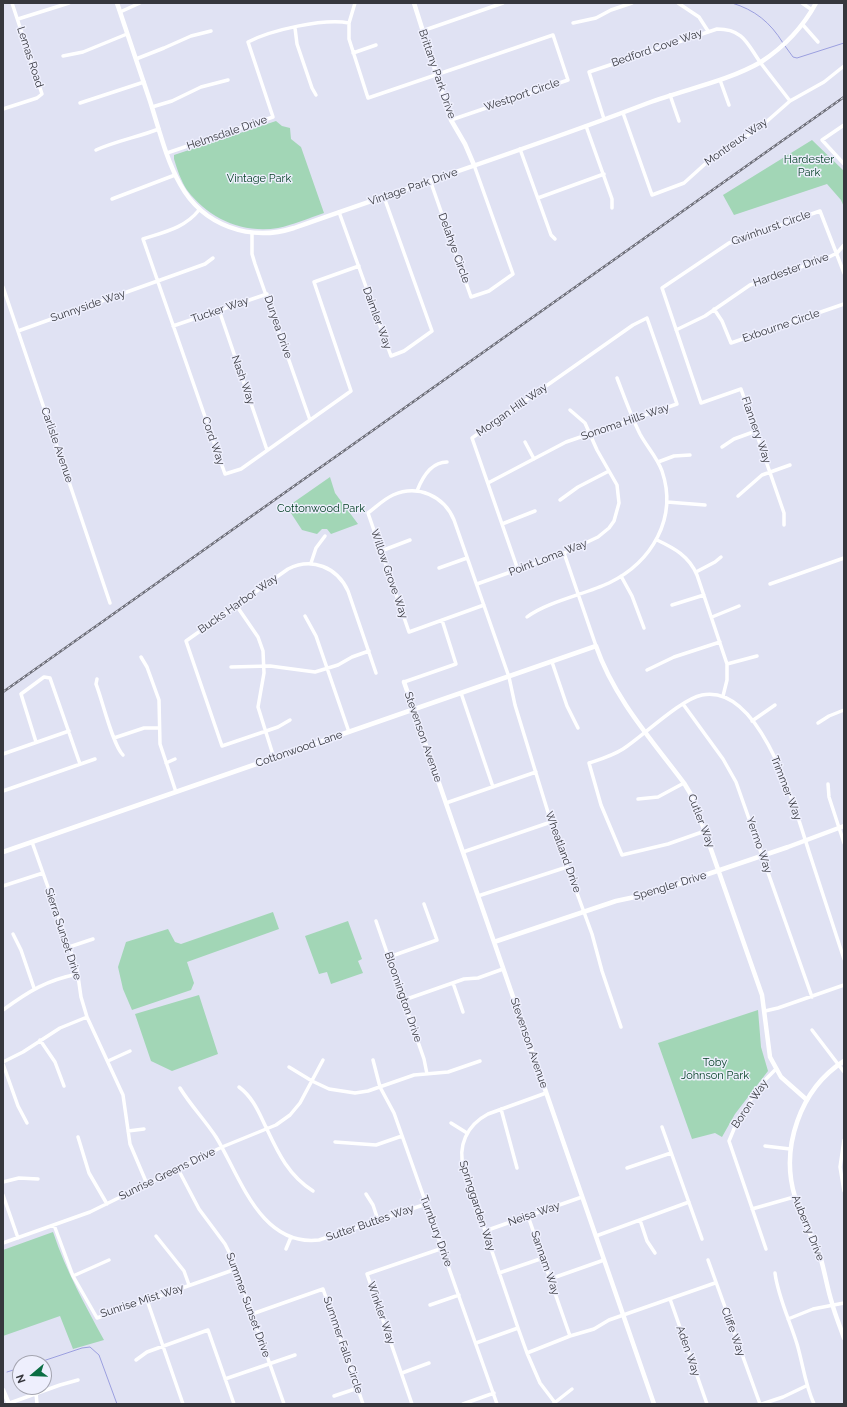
<!DOCTYPE html>
<style>
body{margin:0}
#map{position:relative;width:847px;height:1407px;overflow:hidden;background:#e0e2f3;font-family:Raleway,sans-serif}
canvas{display:block}
.frame{position:absolute;inset:0;border:4px solid #36373d;pointer-events:none}
.north{position:absolute;left:12px;top:1355px;width:40px;height:40px;box-sizing:border-box;background:#eeeffd;border:1px solid #a4a5b0;border-radius:50%;rotate:251deg;font-size:11px;font-weight:700;line-height:16px;text-align:center;color:#36373d}
.north::after{content:'';display:block;margin:auto;width:14px;height:18px;background:#0b6e43;clip-path:polygon(50% 0,100% 100%,50% 72%,0 100%)}
</style>
<div id="map">
<canvas width="847" height="1407"></canvas>
<div class="frame"></div>
<div class="north">N</div>
</div>
<script>
const ctx = document.querySelector('canvas').getContext('2d');
ctx.lineJoin = 'round';
function paint(path, color) {
  ctx.fillStyle = color;
  ctx.fill(path, 'evenodd');
}
function strokePath(path, color, width, dash) {
  ctx.strokeStyle = color;
  ctx.lineWidth = width;
  ctx.lineCap = dash ? 'butt' : 'round';
  ctx.setLineDash(dash || []);
  ctx.stroke(path);
}
function label(font, color, halo, rows, align = 'center') {
  ctx.font = font + ' Raleway,sans-serif';
  ctx.lineWidth = 3;
  ctx.setLineDash([]);
  ctx.textBaseline = 'middle';
  ctx.strokeStyle = halo;
  ctx.fillStyle = color;
  for (const [text, x, y, turn = 0] of rows) {
    ctx.save();
    ctx.translate(x, y);
    ctx.rotate((+turn || 0) * Math.PI / 180);
    ctx.textAlign = isNaN(turn) ? turn : align;
    if (halo) ctx.strokeText(text, 0, 0);
    ctx.fillText(text, 0, 0);
    ctx.restore();
  }
}
paint(new Path2D(`
 M276,121L282,126L290,128L291,139L301,147L324,213C309,218 293,225 278,228C242,234 208,218 187,190C181,181 177,169 174,159V155Z
 M812,140L844,171V207L841,200L827,184L734,215L723,195Z
 M330,477L335,493L358,524L331,534L327,529H322L317,534L302,530L287,507Z
 M273,912L279,929L187,962L194,983L191,990L132,1010L123,989L118,967L126,942L168,929L175,942L181,944Z
 M348,921L362,959L358,961L363,973L331,984L327,972L319,974L305,936Z
 M199,995L218,1054L172,1071L151,1061L135,1014Z
 M758,1010L761,1047L768,1071L735,1114L722,1137L715,1133L692,1139L658,1043Z
 M53,1232C66,1271 85,1305 104,1340L73,1349L60,1316L3,1336V1250Z`), '#a2d6b6');
strokePath(new Path2D(`
 M732,3C755,10 770,22 783,43
 M785,46L793,57L797,58L844,43
 M37,1363L82,1348L90,1347L99,1355L117,1404
 M7,1372L20,1368`), '#9b9fdf', 1);
strokePath(new Path2D(`
 M355,3L349,23V39L368,98L553,35L568,80L451,120
 M678,3L699,17L708,31
 M802,3L812,10
 M120,12L140,3
 M18,19L69,3
 M573,23L596,18L611,10L632,3
 M803,25L818,42
 M295,28L297,44L312,88L316,95
 M422,31L503,3
 M353,53L376,45
 M63,56L83,52L127,34
 M136,59L164,48L191,36L211,31
 M720,80L729,105
 M670,95L679,121
 M80,103L144,82
 M152,107L172,101L201,87L228,80
 M3,109L37,98L42,94L12,3
 M623,113L652,195L684,183L715,155L757,130L790,101L824,82L844,66
 M604,119L589,72L717,29C746,29 748,47 763,66C772,78 781,89 790,101
 M844,125L822,140L844,164
 M586,126L612,199V208
 M520,149L551,235L555,239
 M96,150C116,141 138,137 159,129
 M167,153L273,117L248,42C271,30 324,18 349,23
 M430,180L471,297L489,291L513,274L474,165
 M538,198L604,174
 M112,199L175,175
 M199,210C185,228 164,232 143,239L225,474L241,469L351,391L314,282L359,266
 M339,212L391,356L404,351L432,331L384,197
 M252,233V254L255,264L310,420
 M3,287L110,603
 M714,309L722,321L731,343L844,304
 M219,310L267,450
 M173,326L267,294
 M676,330L705,316L750,285L829,257L837,253L844,245
 M18,331L205,264L213,258
 M525,442L534,459
 M722,447L734,439L756,431
 M658,462L674,456L690,455
 M488,483L566,442L677,404L647,318L633,325L472,438L518,570
 M417,491C422,478 431,462 447,462
 M738,496L762,475L790,465
 M560,500L578,487L609,471
 M667,502L705,505
 M502,524L535,511
 M784,525V513L741,389L701,403L662,288L729,243L820,211L844,273
 M657,540C674,548 689,556 697,575L727,664V680L723,696
 M381,551L410,540
 M564,553L596,646
 M311,563L316,548L325,536
 M439,568L467,558
 M696,572L715,562L721,557
 M621,576L632,596L644,628
 M477,584L564,553L598,537L609,528L614,521L619,503L617,485L597,450L585,423L570,410
 M770,584L844,558
 M236,605L258,637L263,651L264,673L258,707L274,758
 M484,605L409,632L368,513C376,507 384,499 393,495C418,484 444,496 454,520L509,677L515,705L551,822L592,934L602,971L621,1027
 M672,605L704,595
 M305,616L316,636L349,732
 M527,617C546,602 586,594 609,583C652,562 678,518 662,471C657,457 647,447 640,434C631,416 624,396 617,378
 M712,617L739,606
 M141,657L147,667L159,700L160,744L176,792
 M552,662L567,706L578,728
 M727,664L757,656
 M231,667L270,666L315,672L338,665L352,657L369,651
 M647,670L674,657L720,642
 M97,679L96,684C102,699 113,746 123,755
 M404,682L456,664L442,620
 M461,693L493,787
 M683,704L723,759L736,782L812,997
 M290,720L278,727L222,746L186,641L288,569C312,557 337,567 348,591L376,673
 M752,721L775,705
 M818,723L829,716L844,710
 M114,738L144,728H159
 M36,742L21,694L44,677L50,678L80,764
 M3,754L69,731
 M166,763L175,759
 M828,784L829,797L844,843
 M3,791L95,759
 M638,799L658,797L684,783
 M446,803L536,772
 M705,831L668,844L622,855L601,805L589,763C601,759 612,756 623,749C643,736 681,699 702,695C763,683 797,816 811,858C822,891 833,925 844,959
 M32,842L77,969L81,997L87,1017L123,1095L130,1144L147,1184
 M463,852L551,822
 M3,886L43,873
 M478,896L567,867
 M376,921L424,1059L427,1074
 M13,934L21,950L34,988
 M69,947L93,939
 M389,957L437,940L424,904
 M453,983L463,1012
 M404,1000L464,979L478,978L503,969
 M3,1010C29,991 47,980 78,974
 M765,1011L778,1008L844,985
 M812,1030L844,1072
 M40,1040L55,1062L64,1086
 M373,1060L380,1087L394,1113L497,1404
 M108,1061L130,1051
 M3,1062L23,1052L60,1028L87,1017
 M3,1064L18,1106L27,1123
 M289,1067L312,1081L329,1089L355,1093L368,1091L414,1075L448,1072L480,1061
 M239,1087C251,1096 257,1108 263,1121C276,1148 286,1174 313,1191
 M180,1088C191,1106 205,1120 216,1137C240,1176 260,1247 319,1240L426,1204
 M501,1109L517,1168
 M451,1123L467,1133
 M662,1127L702,1239
 M128,1131L144,1129
 M78,1137L89,1173L107,1204
 M844,1140L840,1167L844,1191
 M335,1142L376,1145L402,1136
 M765,1146L790,1149
 M627,1168L671,1153
 M178,1169L199,1209L225,1244L233,1260L284,1404
 M3,1182L19,1178L38,1179
 M366,1194L373,1205L378,1220
 M3,1195L18,1238
 M752,1209L794,1197
 M528,1216L570,1336L594,1329L609,1320L715,1283
 M640,1220L647,1241L655,1253
 M54,1225L73,1276L97,1318L236,1269
 M485,1231L582,1197
 M156,1236L184,1271L189,1285
 M596,1236L689,1202
 M3,1243L90,1212L222,1147L276,1125L290,1115L300,1103L323,1060
 M286,1249L291,1237
 M766,1249L729,1141L739,1117L763,1082L776,1069
 M708,1260L760,1404
 M499,1273L543,1258
 M775,1273C778,1297 790,1321 797,1344C803,1364 805,1385 814,1404
 M73,1276L109,1260
 M550,1279L604,1260
 M670,1299L707,1404
 M147,1300L183,1404
 M430,1305L459,1295
 M252,1314L323,1289L363,1404
 M788,1319L813,1309L844,1303
 M518,1328L464,1169C457,1146 467,1125 488,1114L546,1093
 M476,1343L518,1328L527,1353L570,1336
 M527,1353L540,1383L556,1404
 M136,1360L147,1352L208,1330L234,1404
 M402,1373L429,1363
 M225,1379L295,1355
 M36,1393L37,1404
 M334,1396L358,1388
 M7,1404L60,1385L78,1380
 M412,1404L367,1274L443,1248
 M463,1404L494,1393
 M553,1404L572,1389
 M762,1404L783,1397L806,1386`), '#fff', 3.5);
strokePath(new Path2D(`
 M117,3C128,36 139,68 150,101C159,129 166,159 180,184C203,226 250,242 294,228C412,186 531,148 648,103C685,89 726,82 761,62C784,47 803,27 816,3
 M414,3L451,120L465,144L474,165
 M404,682L654,1404
 M3,852L596,646C614,698 651,739 684,783L693,798L762,995L770,1057L781,1077L807,1100
 M494,942L616,901L649,894L788,847L844,826
 M844,1061C800,1089 780,1148 795,1197C800,1218 813,1236 820,1256C825,1272 827,1288 832,1303C835,1315 840,1326 844,1338
 M3,1390L9,1404`), '#fff', 4.5);
const rail = new Path2D(`
 M3,692L844,97`);
strokePath(rail, '#6e6f79', 2.5);
strokePath(rail, '#eeeffd', 1, [3]);
label('11px', '#36373d', '#eeeffd', [
 ["Bedford Cove Way",657,48,-19],
 ["Lemas Road",30,57,72],
 ["Brittany Park Drive",437,74,71],
 ["Westport Circle",522,95,-19],
 ["Helmsdale Drive",227,133,-19],
 ["Montreux Way",736,142,-35],
 ["Vintage Park Drive",413,187,-19],
 ["Gwinhurst Circle",771,228,-20],
 ["Delahye Circle",454,248,70],
 ["Hardester Drive",791,270,-20],
 ["Sunnyside Way",88,306,-19],
 ["Tucker Way",220,310,-19],
 ["Daimler Way",377,318,70],
 ["Exbourne Circle",781,326,-19],
 ["Duryea Drive",278,327,71],
 ["Nash Way",243,380,71],
 ["Morgan Hill Way",512,410,-35],
 ["Sonoma Hills Way",625,422,-19],
 ["Flannery Way",756,430,71],
 ["Cord Way",213,441,71],
 ["Carlisle Avenue",57,445,71],
 ["Point Loma Way",548,558,-21],
 ["Willow Grove Way",389,574,71],
 ["Bucks Harbor Way",238,604,-35],
 ["Stevenson Avenue",423,737,71],
 ["Cottonwood Lane",299,749,-19],
 ["Trimmer Way",786,788,69],
 ["Cutler Way",701,821,69],
 ["Yermo Way",759,845,71],
 ["Wheatland Drive",563,852,70],
 ["Spengler Drive",670,886,-17],
 ["Sierra Sunset Drive",63,934,72],
 ["Bloomington Drive",403,997,71],
 ["Stevenson Avenue",529,1043,71],
 ["Boron Way",750,1104,-56],
 ["Sunrise Greens Drive",167,1174,-26],
 ["Springgarden Way",477,1206,72],
 ["Neisa Way",534,1214,-19],
 ["Sutter Buttes Way",370,1223,-19],
 ["Auberry Drive",808,1228,68],
 ["Turnbury Drive",436,1231,70],
 ["Sannam Way",545,1263,71],
 ["Sunrise Mist Way",142,1301,-18],
 ["Summer Sunset Drive",248,1305,70],
 ["Winkler Way",381,1313,71],
 ["Cliffe Way",733,1332,70],
 ["Summer Falls Circle",343,1345,71],
 ["Aden Way",688,1351,71]
]);
label('11px', '#054025', '#eeeffd', [
 ["Hardester",809,160],
 ["Park",809,173],
 ["Vintage Park",259,179],
 ["Cottonwood Park",321,509],
 ["Toby",715,1063],
 ["Johnson Park",715,1076]
]);
</script>
